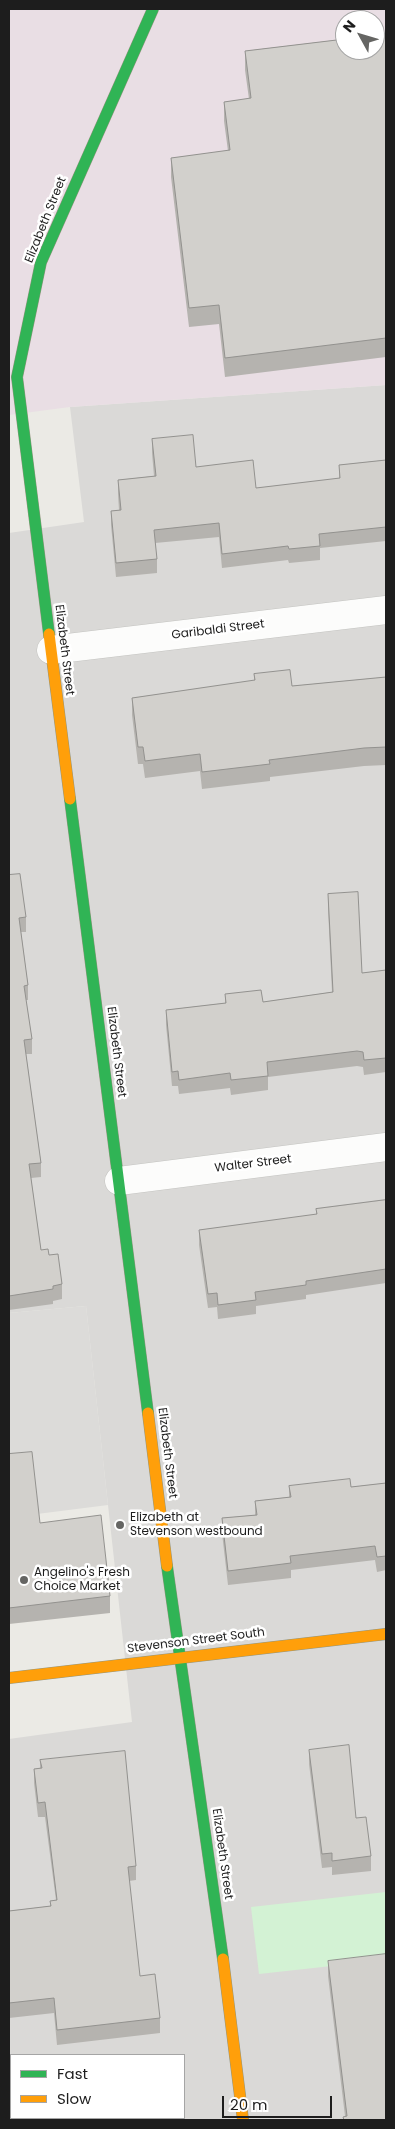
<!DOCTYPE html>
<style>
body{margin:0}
#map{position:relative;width:395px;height:2129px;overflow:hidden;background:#ebeae5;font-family:Poppins,sans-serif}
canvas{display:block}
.frame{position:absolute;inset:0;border:10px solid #1d1d1d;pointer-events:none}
.legend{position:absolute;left:10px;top:2054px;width:175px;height:65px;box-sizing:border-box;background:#fff;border:1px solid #a5a5a5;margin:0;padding:6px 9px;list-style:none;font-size:15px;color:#1d1d1d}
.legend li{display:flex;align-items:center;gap:10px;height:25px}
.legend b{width:25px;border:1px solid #a5a5a5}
.north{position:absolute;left:335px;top:10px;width:50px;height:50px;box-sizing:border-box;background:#fff;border:1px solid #a5a5a5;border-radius:50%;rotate:309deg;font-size:14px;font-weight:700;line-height:20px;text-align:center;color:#1d1d1d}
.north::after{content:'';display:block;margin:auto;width:18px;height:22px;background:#656563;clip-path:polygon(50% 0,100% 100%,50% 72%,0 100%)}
.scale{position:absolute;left:222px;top:2096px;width:110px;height:22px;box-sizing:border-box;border:2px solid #1d1d1d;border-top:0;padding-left:6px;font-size:15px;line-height:18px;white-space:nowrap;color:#1d1d1d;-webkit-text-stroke:4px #fff;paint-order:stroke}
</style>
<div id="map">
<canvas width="395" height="2129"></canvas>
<div class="frame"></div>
<ul class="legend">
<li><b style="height:6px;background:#30b455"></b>Fast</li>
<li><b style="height:6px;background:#ff9f0a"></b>Slow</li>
</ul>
<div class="north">N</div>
<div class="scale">20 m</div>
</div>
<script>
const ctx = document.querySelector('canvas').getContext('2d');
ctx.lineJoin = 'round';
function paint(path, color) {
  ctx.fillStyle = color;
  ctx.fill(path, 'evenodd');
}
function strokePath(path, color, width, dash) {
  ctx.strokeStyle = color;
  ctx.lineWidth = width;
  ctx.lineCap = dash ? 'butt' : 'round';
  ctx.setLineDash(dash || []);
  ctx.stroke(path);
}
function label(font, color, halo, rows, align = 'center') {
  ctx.font = font + ' Poppins,sans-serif';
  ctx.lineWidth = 5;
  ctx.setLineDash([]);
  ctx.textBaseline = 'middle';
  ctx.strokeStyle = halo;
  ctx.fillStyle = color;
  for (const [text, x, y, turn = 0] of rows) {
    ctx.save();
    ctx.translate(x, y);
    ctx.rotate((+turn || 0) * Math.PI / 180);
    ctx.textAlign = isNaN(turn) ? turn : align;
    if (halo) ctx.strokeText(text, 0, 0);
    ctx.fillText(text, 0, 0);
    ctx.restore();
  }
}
paint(new Path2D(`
 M386,385V2120H9V1739L132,1722L86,1306L9,1313V533L84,522L70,407ZM11,2055H184V2118H11Z`), '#dad9d7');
paint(new Path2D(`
 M9,9H386V385L70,407L9,415ZM345,20H375V50H345Z`), '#e9dee4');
paint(new Path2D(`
 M386,1892V1960L259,1974L251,1907Z`), '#d3f2d4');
paint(new Path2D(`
 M86,1306L108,1505L37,1514L9,1471V1313Z`), '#dcdbd9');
const street = new Path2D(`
 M51,650L386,610
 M119,1181L386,1147`);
const fast = new Path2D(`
 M49,634L17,377L41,262L153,9
 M70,799L148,1413
 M167,1566L223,1959`);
const slow = new Path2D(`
 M49,634L70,799
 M148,1413L167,1566
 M9,1678L386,1634
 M223,1959L243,2120`);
strokePath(street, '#c4c4c1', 29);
strokePath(fast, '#92957e', 12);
strokePath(slow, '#92957e', 12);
strokePath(street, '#fcfcfb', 28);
strokePath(fast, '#30b455', 11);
strokePath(slow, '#ff9f0a', 11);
paint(new Path2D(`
 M386,34V357L225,377L219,324L189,327L171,177V158L228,151L224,121V102L249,99L245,70V51Z
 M152,439L196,467L256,488L339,479V465L386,460V541L320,548V560L289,563L288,560L222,568L219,537L155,543L157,559V573L116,577L111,525V511L119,510L118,494V480L154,476L152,453Z
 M254,674L292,686L386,677V765L364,766L270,777V781L202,789L200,771L145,778L143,764H138L132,715V698L254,681Z
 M9,875L26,917V932H21L28,985V1000H26L32,1039V1054H26L41,1163V1177L31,1178L41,1250L49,1255L62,1284V1299L53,1301V1304L9,1310Z
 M328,894L362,973L386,970V1072L364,1075L363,1067L357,1066L268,1077V1090L231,1095L230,1088L179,1094L178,1086H172L166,1025V1010L225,1003V994L263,1002L332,992L328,908Z
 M386,1200V1283L306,1295V1299L256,1306V1314L218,1319L217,1307L208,1308L199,1245V1230L316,1215V1209Z
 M9,1454L40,1523L110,1596V1613L9,1624Z
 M386,1483V1570L377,1572L375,1560L291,1570V1578L228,1585L222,1533V1518L255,1515V1501L289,1497V1486L351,1487Z
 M309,1750L356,1818L371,1856V1871L332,1875V1867L322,1868L309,1764Z
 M40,1760L136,1866V1880L129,1881L140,1976L160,2018V2033L57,2045L54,2013L9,2018V1911L50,1906V1901L56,1900L45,1817H38L34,1783V1769L40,1768Z
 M328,1961L386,2120L345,2116L328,1976Z`), '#b5b3af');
const building = new Path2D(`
 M386,34V338L225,358L219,305L189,308L171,158L230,150L224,102L251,98L245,51L345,39V50H375V35Z
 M193,435L196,467L253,460L256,488L340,478L339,465L386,460V527L319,534L320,546L289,549L288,546L222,554L219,523L154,530L157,559L116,563L111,511L121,510L118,480L156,476L152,439Z
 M290,670L292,686L386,677V747L364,748L269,760L270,764L202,772L200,754L145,761L143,747H138L132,698L255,680L254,674Z
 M20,874L26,917L19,918L28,985L24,986L32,1039L24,1040L41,1163L29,1164L41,1250L48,1249L49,1255L58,1254L62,1284L53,1286V1289L9,1296V875Z
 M358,892L362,973L386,970V1058L364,1060L363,1052L357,1051L267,1062L268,1076L231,1080L230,1073L179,1080L178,1071L172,1072L166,1010L226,1003L225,994L261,990L263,1002L333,992L328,894Z
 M386,1200V1269L306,1281V1285L255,1292L256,1300L218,1305L217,1293L208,1294L199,1230L317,1214L316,1209Z
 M32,1452L40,1523L101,1515L110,1596L9,1608V1454Z
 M350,1479L351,1487L386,1483V1556L377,1557L375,1546L290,1556L291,1563L228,1571L222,1518L257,1515L255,1501L291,1497L289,1486Z
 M349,1745L356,1818L366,1817L371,1856L332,1861V1853L322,1854L309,1750Z
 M125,1751L136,1866L128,1867L140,1976L155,1974L160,2018L57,2030L54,1998L9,2003V1911L51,1906L50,1901L57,1900L45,1802L38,1803L34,1769L42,1768L40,1760Z
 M386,1954V2120H344L343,2117L347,2116L328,1961Z
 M9,2098H11V2118H172L173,2120H9Z`);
paint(building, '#d2d0cc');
strokePath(building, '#93928f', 1);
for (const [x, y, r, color] of [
 [120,1525,5,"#656563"],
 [24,1580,5,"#656563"]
]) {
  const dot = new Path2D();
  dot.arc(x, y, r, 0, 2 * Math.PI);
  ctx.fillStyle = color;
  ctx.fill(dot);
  strokePath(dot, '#fff', 2);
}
label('12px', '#1d1d1d', '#fff', [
 ["Elizabeth Street",46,220,-68],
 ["Garibaldi Street",218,630,-7],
 ["Elizabeth Street",64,650,83],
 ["Elizabeth Street",116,1052,83],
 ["Walter Street",253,1164,-7],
 ["Elizabeth Street",167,1453,83],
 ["Stevenson Street South",196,1641,-7],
 ["Elizabeth Street",222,1854,82]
]);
label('12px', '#1d1d1d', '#fff', [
 ["Elizabeth at",130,1518],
 ["Stevenson westbound",130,1532],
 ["Angelino's Fresh",34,1573],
 ["Choice Market",34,1587]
], 'left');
</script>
